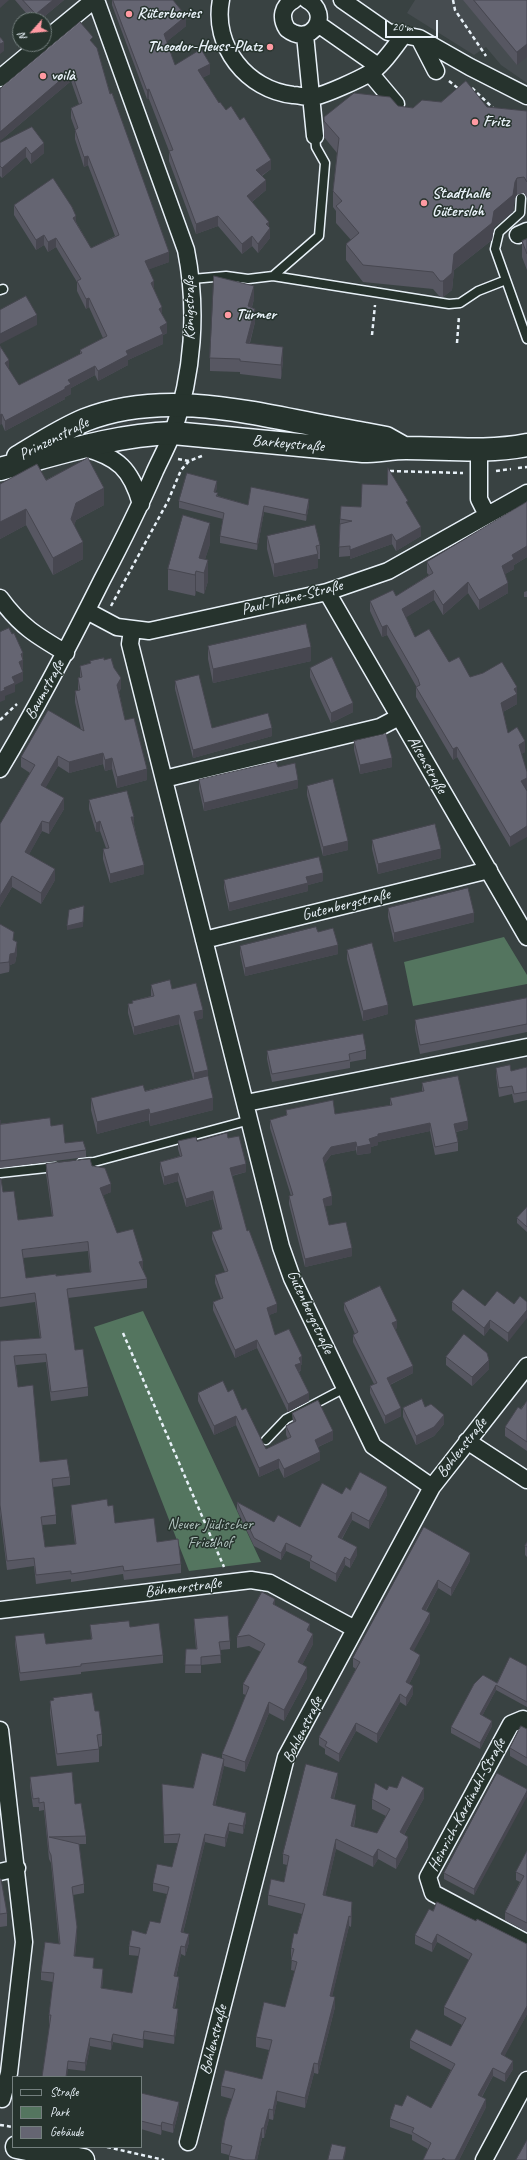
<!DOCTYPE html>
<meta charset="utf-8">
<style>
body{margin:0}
#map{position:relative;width:527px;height:2160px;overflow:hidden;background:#394242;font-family:Caveat,sans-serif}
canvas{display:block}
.legend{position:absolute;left:12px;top:2076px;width:130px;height:72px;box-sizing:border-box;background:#26332d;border:1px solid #747f7e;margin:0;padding:5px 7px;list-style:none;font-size:12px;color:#e8f1f8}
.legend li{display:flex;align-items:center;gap:8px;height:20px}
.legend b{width:20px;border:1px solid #747f7e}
.north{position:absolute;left:12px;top:12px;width:40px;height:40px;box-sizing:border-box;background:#26332d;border:1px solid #747f7e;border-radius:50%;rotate:243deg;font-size:11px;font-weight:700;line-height:16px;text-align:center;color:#e8f1f8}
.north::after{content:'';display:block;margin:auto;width:14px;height:18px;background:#ff9aa2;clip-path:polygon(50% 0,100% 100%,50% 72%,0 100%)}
.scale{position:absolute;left:385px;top:20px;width:53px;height:18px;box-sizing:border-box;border:2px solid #e8f1f8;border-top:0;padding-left:5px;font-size:12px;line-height:14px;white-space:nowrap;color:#e8f1f8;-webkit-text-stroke:3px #26332d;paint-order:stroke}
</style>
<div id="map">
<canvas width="527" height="2160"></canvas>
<ul class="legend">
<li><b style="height:5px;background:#26332d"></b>Straße</li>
<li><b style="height:11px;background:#54755f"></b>Park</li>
<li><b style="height:11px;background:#656572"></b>Gebäude</li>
</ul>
<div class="north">N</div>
<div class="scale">20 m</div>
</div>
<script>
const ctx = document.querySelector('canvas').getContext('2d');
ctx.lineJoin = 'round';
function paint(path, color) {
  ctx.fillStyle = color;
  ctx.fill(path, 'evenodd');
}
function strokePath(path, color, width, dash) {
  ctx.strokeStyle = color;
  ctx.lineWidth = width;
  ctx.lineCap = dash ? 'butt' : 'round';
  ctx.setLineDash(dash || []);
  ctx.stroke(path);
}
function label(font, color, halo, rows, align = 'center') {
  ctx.font = font + ' Caveat,sans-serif';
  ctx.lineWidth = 3;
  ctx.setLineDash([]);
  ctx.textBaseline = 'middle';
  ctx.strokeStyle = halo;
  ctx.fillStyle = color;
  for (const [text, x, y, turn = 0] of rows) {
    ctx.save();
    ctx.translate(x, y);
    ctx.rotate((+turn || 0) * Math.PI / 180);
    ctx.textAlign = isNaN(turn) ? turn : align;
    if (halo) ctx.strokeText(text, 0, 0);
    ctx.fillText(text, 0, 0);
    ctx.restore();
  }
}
paint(new Path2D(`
 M415,0H527V83L501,65L486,47L474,55L407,13Z`), '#464c50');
paint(new Path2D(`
 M504,937L527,975V984L413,1006L404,962Z
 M143,1311L261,1562L189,1571L94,1327Z`), '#54755f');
const lane = new Path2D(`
 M521,198L520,213L499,232L495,249L527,339
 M273,276L319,236L325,163L316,147L315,136
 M192,279L226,276L248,279L273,276L449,304L460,303L478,291L506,280
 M0,290L3,289
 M81,1163L94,1162L250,1120
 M0,1173L55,1167
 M266,1440L286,1419L345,1388`);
const street = new Path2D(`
 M221,0C212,46 247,90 293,95C299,95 308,98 314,97C327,94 358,80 370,73C383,65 394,47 404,35
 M294,0C282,6 280,18 287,29C311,48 333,14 307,0
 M342,0L388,32L419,38L470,67L527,96
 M318,24L378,66
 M305,35L315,136
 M419,38L436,71
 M44,41L94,0
 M370,73L396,104
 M0,78L41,44
 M518,235L527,231
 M84,448C118,457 131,469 141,504
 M479,451V499L487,515
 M327,592L527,937
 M0,598C20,626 37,636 66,653
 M87,611L117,627L149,631L327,592L388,571L527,493
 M132,630L130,644L281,1247L292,1278L373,1446L432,1487
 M0,769C37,707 70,644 102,580C121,544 139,508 155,471C161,458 168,445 173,432C193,374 198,310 186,250L96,0
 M164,779L380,727L399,717
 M204,940L489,870
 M246,1103L527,1047
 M467,1441L527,1480
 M0,1610L251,1580L270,1583L355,1629
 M527,1721L523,1719L511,1724L428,1877L433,1893L527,1943
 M0,1730L24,1942L9,2073L2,2099
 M0,1872L17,1868
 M188,2142L286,1757L432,1487L527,1366
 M484,2160L527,2080`);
const secondary = new Path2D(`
 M18,457C40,444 61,430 85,420C174,385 275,420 365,434L386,438L402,447
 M0,469C57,454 113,435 173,433L363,451C378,451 392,448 406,448C447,448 486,453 527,445`);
const primary = new Path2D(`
 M17,2147L83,2160`);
strokePath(lane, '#e8f1f8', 11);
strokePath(street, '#e8f1f8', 19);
strokePath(secondary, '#e8f1f8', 25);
strokePath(primary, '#e8f1f8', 25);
strokePath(new Path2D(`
 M453,0L455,10L486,56
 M449,81L459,89
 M472,88L493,108
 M372,335L375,305
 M457,343L459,316
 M178,459L189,461
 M518,468L527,467
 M390,471L463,473
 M496,471L511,469
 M111,606L168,501L181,470L189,461L202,456
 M0,720L17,704
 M123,1333L224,1567
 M0,2125L13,2127
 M107,2147L164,2160`), '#e8f1f8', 2.5, [4, 3]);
strokePath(lane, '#26332d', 8);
strokePath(street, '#26332d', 16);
strokePath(secondary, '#26332d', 22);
strokePath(primary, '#26332d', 22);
paint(new Path2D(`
 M15,0H64L40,20H32Z
 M112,0H173L186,26L166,42L175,65L210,74L202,78L219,103L271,169L262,176L266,190L252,202L269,227L270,238L258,253L252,246L242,254L218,226L196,234L169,161V151L149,99H147L112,5Z
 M463,0H527L517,65Z
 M93,43L169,262L149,269L154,289L162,315L167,333L163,335V344L128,360V365L98,381L95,375L71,388V394L65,397V399L5,431L2,424L0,346L9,370L19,385L80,354V350L103,338L89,307L86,309L77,291V282L56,247L48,252L44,245L36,250L14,215V205L76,222L91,248L115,236L88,165L84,167L75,139V129L71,118V108L79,104L71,81L0,141Z
 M398,106L413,108L487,107L527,111V198L524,193L517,195L515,198L513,212L494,227L492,240L454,270L452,290L443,297H440L433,289L363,282L346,260V244L351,240L336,223V211L333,207V191L337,153L324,137V117Z
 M32,127L44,153L31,164L26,157L2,178L0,176V143Z
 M527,239V270L522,257V241Z
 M254,299L252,307L255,322L250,343L283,360L281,379L240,374V372L210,371V358Z
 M46,480L104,505L76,520L74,525L83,559L53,575L26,525L0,539V484Z
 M217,488L215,492L218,496L248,505H309L306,521L264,512L257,550L220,543V536L223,519L179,508V501Z
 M527,502V557L514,565V569L505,574L508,593L479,610L468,593L443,615L434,600L406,617L415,637L449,662L470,677L517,698V704L503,712L508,733L525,752L521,754L527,772V788L526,789L510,847L457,757L453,760L416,697V686L387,635L382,637L370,611V601L396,596L429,575L427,573V562Z
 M408,506L421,536L396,551L392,544L350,559V556L339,557L340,519L361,507Z
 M267,536L320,545V559H318V568L274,577L267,549Z
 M210,544L205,559L208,581L204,594L196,591L195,596L168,590V569Z
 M527,591V597H524V592Z
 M208,646L311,661L213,683L208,659Z
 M104,660L114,668L121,688L119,692L125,720L147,780L117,788L112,769L105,771L103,764L69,773L58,766L45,788L64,809L49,834L42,831L29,854L55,880L41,904L12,887L0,907V824L30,773L21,767V757L81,730L75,702V691L78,690V678L80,677V666L90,663V661Z
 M310,668L353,712L331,723L310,677Z
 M175,681L212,728L272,736L193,758L175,689Z
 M354,741L392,767L360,774L354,750Z
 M278,767L298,788L204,811L199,789V780Z
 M307,786L348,850L323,856L307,795Z
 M89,800L134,825L144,874L110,883L103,859V849L106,848L100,831L96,832L89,809Z
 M372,840L441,858L378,874L372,849Z
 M224,880L323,881L308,885V891L229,911L224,888Z
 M388,908L474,922L394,942L388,917Z
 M0,924L14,941L17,953L15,963L10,965L9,972L0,974Z
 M318,932L338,954L245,976L240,954V946Z
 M347,950L388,1014L363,1021L347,959Z
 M151,985L172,989L203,1018L196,1020L208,1077L213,1110L150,1126L149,1120L97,1134L91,1110V1098L145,1091L193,1079L179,1024L134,1035L128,1013V1004L132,1003V1001L151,996Z
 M527,998V1032L420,1054L415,1029V1020Z
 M366,1050V1059L350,1062V1068L272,1082L267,1059V1051Z
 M527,1067V1100L514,1103L512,1094L499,1097L496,1076V1068L511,1071Z
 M422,1083L468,1129L456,1132L458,1142V1151L435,1155L430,1131L378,1142V1145L371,1147V1153L357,1155L356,1150L331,1155L324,1164L332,1205L325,1206L329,1225L352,1256L305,1267L289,1204V1196H291L270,1128V1120L286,1116V1110L335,1114L390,1105V1098L422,1092Z
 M0,1120V1124L51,1126L65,1143L86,1150V1157L0,1168Z
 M228,1138L246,1172L232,1176L247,1231L277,1312L269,1315L275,1335L302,1364L301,1365V1370L299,1372L309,1401L288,1412L257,1348L235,1358L213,1310V1302L221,1299L215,1283V1275L225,1272L212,1239V1232L221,1229L213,1199L186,1207L178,1181L164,1185L160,1170V1162L180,1156L178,1149V1141H197Z
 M46,1164L92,1166L111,1192L103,1195L117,1233L143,1270L147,1279V1288L68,1298L75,1350L88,1387V1396L51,1401L46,1362L16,1365L18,1387L40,1462L70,1477V1485L53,1487L56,1515V1524L42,1525L45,1547L75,1544L71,1513V1505L108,1506L115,1523L157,1542L181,1564V1573L124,1580L123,1574L71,1582V1579L36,1584L34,1566L7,1570L0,1514V1341L40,1338L35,1302L0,1307V1179L3,1192L18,1220L52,1216L46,1173ZM88,1251L90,1272L56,1276L26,1278L23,1258Z
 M527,1207V1232L517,1223V1218Z
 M452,1302L485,1306L514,1304L508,1342L490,1328L484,1336L452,1310Z
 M344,1303L397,1328L395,1329L413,1373L390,1385L401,1416L385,1424L370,1393V1386L374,1384L353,1342V1335L355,1334L344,1310Z
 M446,1357L489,1369L472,1386L446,1365Z
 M228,1392L242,1410L266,1449L288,1439L286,1435V1426L293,1423L292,1413L333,1440L318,1447L320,1460L284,1478L279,1468L259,1477L236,1425L214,1435L198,1401V1393Z
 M527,1401V1451L505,1436V1427Z
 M425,1407L444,1424L434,1436L416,1445L403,1417V1408Z
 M350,1490L387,1495L369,1529L352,1520L342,1539L357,1555L350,1568L345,1565L336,1582L310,1568V1562L286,1551L281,1560L254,1546L237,1510V1502L274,1522L300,1527L342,1494Z
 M424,1527L470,1561L451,1596L438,1588L426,1611L430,1621L413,1651L420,1663L409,1684L413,1694L406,1706L400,1702L377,1743L356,1731L339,1762L325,1754V1749L319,1745V1737L356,1669L353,1667V1658Z
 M527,1542V1557L525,1555V1546Z
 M275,1605L310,1632L313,1644L302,1665L307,1678L284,1721L269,1713L245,1772L224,1766L215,1806L246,1821L243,1834L229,1831L225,1847L205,1842L183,1933L189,1942L185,1956L181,1954L176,1977L179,1985L175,2008L178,2017L174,2044L144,2039L143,2048L113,2042L111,2050L90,2046L85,2071L68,2069L50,2024L49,2023V2015L53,1982L41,1980V1972L59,1944L51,1863L49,1859L44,1810L39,1811V1807H33L30,1786V1777L75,1804L86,1836V1844H79L84,1884V1893L73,1895L77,1935L75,1956L93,1968L103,1978L102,1988L132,1993L139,1956L129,1955V1946L160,1923L167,1894L153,1891V1883L172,1867L178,1843H164L162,1784L193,1788L222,1758V1754L246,1695L243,1694V1684L261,1652L249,1646L237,1648V1637Z
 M194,1619L230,1641V1649L220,1650L221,1663L201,1665V1673H185L186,1649H196L194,1627Z
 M90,1625L130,1627L163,1655V1663L81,1672V1674L20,1681L15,1644V1636L46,1644L91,1639Z
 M527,1666V1707L496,1690L482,1716L492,1726L480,1749L451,1733V1727L497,1683Z
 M53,1698L95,1711L102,1734V1746L99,1747V1762L57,1766L50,1713V1701L53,1700Z
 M527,1729V1766L510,1756V1748Z
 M338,1783L334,1799L356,1815L354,1827L377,1833L386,1816L372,1809V1799L387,1790L424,1798L404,1835L408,1847L396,1869L378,1859L373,1867L336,1849L325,1896L352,1912L351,1927L349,1926L332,1996L335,2007L318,2074L314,2073L305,2108L277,2101L273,2120L269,2119L264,2138H262L257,2160H229V2155L221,2153V2143L232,2099L221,2096V2086L262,2079L269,2050L256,2047V2037L285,2007L295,1971L291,1970L292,1958H291V1948L297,1934L302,1914L268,1905V1895L284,1882L287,1865L283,1864V1854Z
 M527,1789L474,1895L444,1879V1873Z
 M527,1851V1932L505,1920V1912L520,1882L516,1880V1872Z
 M0,1879L7,1913V1926L0,1927Z
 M433,1911L476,1921L527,1944V2014L504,2056L513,2069L505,2082L493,2076L482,2097L486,2107L459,2160H423L428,2149L412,2140V2135L390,2127V2119L402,2106L431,2108L451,2070L410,2048V2040L451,2046L462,2025L444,2015V2007L469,1960L437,1942L432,1952L415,1944V1935Z
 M141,2093L179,2110L173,2133L162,2130L161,2135L141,2129Z`), '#575762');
paint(new Path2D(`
 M0,0H9L0,8Z
 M53,0H64L40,20H36V14Z
 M186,16V26L164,44V34Z
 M4,42V51L0,54V44Z
 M527,44V57L517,65V52Z
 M210,64V74L198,80V70Z
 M71,71V81L0,141V132Z
 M149,89V99H147V90Z
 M44,143V153L31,164V154Z
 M26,147V157L2,178V168Z
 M88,156V165L84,167V157Z
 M271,160V169L256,179V170Z
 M517,178V195L515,198L513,212L494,227L492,240L454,270L452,290L443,297V281L454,254L494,211Z
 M266,180V190L247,206V196Z
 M76,216V226L73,218Z
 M218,216V226L196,234V224Z
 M269,222V229L270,228V238L258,253V244L266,224Z
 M44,235V245L36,250V240Z
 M252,236V246L242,254V244Z
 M56,238V247L48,252V242Z
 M169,252V262L145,271V261Z
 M154,281V291L151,283Z
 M254,286V299L248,320V306Z
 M89,298V307L86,309V299Z
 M162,307V317L159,309Z
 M255,309V322L246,356V343Z
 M37,315V325L0,344V334Z
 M167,323V333L163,335V344L128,360V365L98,381V371L160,327Z
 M283,347V360L281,379V365Z
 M9,360V370L5,363Z
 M95,366V375L71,388V394L65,397V399L5,431V421L65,387L68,380Z
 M2,414V424L0,425V415Z
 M217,481V488L214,498V492Z
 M104,488V505L76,520L71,536V519L76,503Z
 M309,499V505L306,521V515Z
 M264,506V512L257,550V544Z
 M26,509V525L0,539V522Z
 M210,523V544L201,572L199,558Z
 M421,527V536L396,551V541Z
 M392,534V544L350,559V550Z
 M83,542V559L53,575V558Z
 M527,546V557L514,565V569L502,576V566L512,555Z
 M318,554V568L274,577V564Z
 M208,560V581L204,594V573Z
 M196,571V591L195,596V575Z
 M468,582V593L443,615V605Z
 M508,583V593L479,610V600Z
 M434,590V600L402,620V609Z
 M387,625V635L382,637V627Z
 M311,647V661L213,683V669Z
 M23,653V669L19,671V662L21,654Z
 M23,672V681L15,685V692L5,696V700L0,702V692L12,677Z
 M121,678V688L117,695V685Z
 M517,687V704L501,713V703L514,689Z
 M353,703V712L331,723V713Z
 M272,728V736L193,758V750Z
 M525,741V752L519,756V745Z
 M457,747V757L453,760V749Z
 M103,753V764L69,773V762Z
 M58,756V766L41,796V785Z
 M112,758V769L105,771V760Z
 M392,758V767L360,774V765Z
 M147,769V780L117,788V777Z
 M527,778V788L521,792V781Z
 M298,780V788L204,811V803Z
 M64,798V809L49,834V823Z
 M131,817H134V826Z
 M42,821V831L25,862V852Z
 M100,821V831L96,832V823Z
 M527,826V837L510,847V837Z
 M348,841V850L323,856V847Z
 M441,849V858L378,874V864Z
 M144,865V874L110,883V874Z
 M55,869V880L41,904V893Z
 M323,873V881L308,885V891L229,911V903L306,877Z
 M12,876V887L0,907V896Z
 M84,906L83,927L67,930V926Z
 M474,913V922L394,942V933Z
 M17,942V953L15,963L10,965L9,972V962L10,954Z
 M338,945V954L245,976V968Z
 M388,1005V1014L363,1021V1011Z
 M203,1010V1018L194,1021V1012Z
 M179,1015V1024L134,1035V1027Z
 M208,1070V1078L194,1082V1073Z
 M213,1098V1110L150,1126V1114Z
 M149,1109V1120L97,1134V1122Z
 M468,1121V1129L454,1132V1124Z
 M430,1123V1131L378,1142V1145L371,1147V1153L357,1155V1147L369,1139L378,1134Z
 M356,1142V1150L331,1155L323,1166V1158L331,1147Z
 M246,1164V1172L230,1176V1168Z
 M178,1173V1181L164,1185V1177Z
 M111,1184V1192L100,1197V1188Z
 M213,1191V1199L186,1207V1199Z
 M332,1196V1205L323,1207V1199Z
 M352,1248V1256L305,1267V1259Z
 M143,1261V1270L139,1262Z
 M277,1304V1312L267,1316V1308Z
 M527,1310V1318L508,1342V1333Z
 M490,1320V1328L484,1336V1328Z
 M397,1321V1328L392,1331V1323Z
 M257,1340V1348L235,1358V1350Z
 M302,1356V1364L301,1365V1370L295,1373V1365L299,1358Z
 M489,1360V1369L472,1386V1377Z
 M413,1366V1373L387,1386V1378Z
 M309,1393V1401L288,1412V1404Z
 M401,1408V1416L385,1424V1416Z
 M444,1415V1424L434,1436L416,1445V1436Z
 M236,1416V1425L214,1435V1426Z
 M333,1431V1440L315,1448V1440Z
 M320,1452V1460L284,1478V1469Z
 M279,1459V1468L259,1477V1468Z
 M387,1487V1495L369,1529V1521Z
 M352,1512V1520L338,1545V1537Z
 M286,1543V1551L281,1560V1553Z
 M357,1547V1555L350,1568V1560Z
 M470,1553V1561L451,1596V1588Z
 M345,1557V1565L336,1582V1574Z
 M438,1580V1588L422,1617V1609Z
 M275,1599V1609L273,1604Z
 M430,1613V1621L410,1658V1649Z
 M310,1624V1635L307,1630Z
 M313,1634V1644L298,1673V1662Z
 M420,1655V1663L406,1690V1682Z
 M307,1667V1678L284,1721V1710Z
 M496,1685V1690L480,1720V1714Z
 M413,1686V1694L406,1706V1698Z
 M400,1694V1702L377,1743V1734Z
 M269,1702V1713L245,1772V1762Z
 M492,1721V1726L480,1749V1743Z
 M356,1723V1731L339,1762V1754Z
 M224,1759V1767L213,1813V1805Z
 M338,1773V1783L331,1808V1798Z
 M424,1788V1798L400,1842V1832Z
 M527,1791V1797L474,1895V1889Z
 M356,1805V1815L351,1836V1826Z
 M246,1813V1821L243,1834V1826Z
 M229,1823V1831L225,1847V1838Z
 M205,1834V1842L181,1940V1932Z
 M408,1837V1847L396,1869V1859Z
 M336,1839V1849L323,1905V1895Z
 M378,1849V1859L373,1867V1857Z
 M352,1902V1912L351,1927V1917Z
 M349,1916V1926L330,2006V1996Z
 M77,1927V1935L74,1964V1956Z
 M189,1934V1942L185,1956V1947Z
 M437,1934V1942L432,1952V1944Z
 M181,1946V1954L174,1985V1976Z
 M103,1969V1978L101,1996V1988Z
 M179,1977V1985L173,2016V2008Z
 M335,1997V2007L318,2074V2064Z
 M527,2006V2014L501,2063V2054Z
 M178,2009V2017L174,2044V2036Z
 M144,2031V2039L143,2048V2040Z
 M113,2034V2042L111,2050V2042Z
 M90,2038V2046L85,2071V2063Z
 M68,2061V2069L67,2077H66Z
 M513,2061V2069L505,2082V2074Z
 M314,2063V2073L305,2108V2098Z
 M493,2068V2076L478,2103V2095Z
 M277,2091V2101L273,2120V2110Z
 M486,2099V2107L459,2160H455Z
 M179,2102V2110L173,2133V2125Z
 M269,2109V2119L264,2138V2128Z
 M162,2122V2130L161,2135V2126Z
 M262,2128V2138L257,2160H255Z
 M346,2147V2152L344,2160H343Z`), '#474750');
const building = new Path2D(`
 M23,0H53L36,14Z
 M113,0H173L186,16L164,34L175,65L201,49L210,64L198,70L219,103L220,102L226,110L231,106L240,120L244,117L271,160L256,170L266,180L247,196L269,222L266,224L270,228L258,244L252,236L242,244L218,216L196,224L169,151L173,150L149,89L147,90Z
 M474,0H527V44L517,52Z
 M80,22L93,37L90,40L97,48L110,94L112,93L169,252L145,261L154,281L151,283L162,307L159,309L167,323L160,327L163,334L126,351L128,355L98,371L95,366L68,380L71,384L65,387V389L5,421L2,414L0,415V346L9,360L5,363L19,385L82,353L80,350L107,336L89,298L86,299L77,281L81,279L56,238L48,242L44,235L36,240L14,205L53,178L72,207L76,216L73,218L91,248L119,235L88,156L84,157L75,130L78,128L71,108L82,103L71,71L0,132V89Z
 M0,37L4,42L0,44Z
 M466,81L487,107L527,111V182L524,177L517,178L515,182L513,195L494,211L492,223L454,254L452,273L443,281H440L433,272L363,265L346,244L359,233L336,206L342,201L333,191L339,138L324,121V117L354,93L390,97L398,106L413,108L422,100L441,102Z
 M32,127L44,143L31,154L26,147L2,168L0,166V143Z
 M527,239V254L522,241Z
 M214,276L254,286L248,306L255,309L246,343L283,347L281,365L240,361V359L210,358Z
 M26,296L37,315L0,334V310Z
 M88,458L104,488L76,503L71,519L83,542L53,558L26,509L0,522V484L37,464L46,480Z
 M388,468L408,501L406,502L421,527L396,541L392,534L350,550V546L339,547L340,524L352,521L340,519L341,506L361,507L362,484L387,485Z
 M187,473L217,481L214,492L218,493L216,496L248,505L251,487L309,499L306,515L264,506L257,544L220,536L224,513L179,501Z
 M527,502V546L512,555L514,559L502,566L508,583L479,600L468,582L443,605L434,590L402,609L415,637L429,629L449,662L459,657L470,677L483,673L502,662L517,687L514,689L517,694L501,703L508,733L517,727L525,741L519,745L527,772V778L521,781L527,791V826L510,837L457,747L453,749L416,687L420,685L418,679L387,625L382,627L370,601L393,590L396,596L433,573L427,562Z
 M183,515L210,523L199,558L208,560L204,573L196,571L195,575L168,569Z
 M315,525L320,545L316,546L318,554L274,564L267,536Z
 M306,624L311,647L213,669L208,646Z
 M9,628L12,634L14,633L23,653L21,654L23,660L19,662L23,672L12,677L15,683L4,688L5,690L0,692V632Z
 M332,657L353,703L331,713L310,668Z
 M104,658V660L111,658L114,668L121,678L117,685L125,720L134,718L147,769L117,777L112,758L105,760L103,753L69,762L58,756L41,785L64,798L49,823L42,821L25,852L55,869L41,893L12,876L0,896V824L35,765L21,757L48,710L84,731L75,691L80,690L78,678L82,677L80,666L91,663L90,661Z
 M199,675L212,728L268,713L272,728L193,750L175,681Z
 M386,734L392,758L360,765L354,741Z
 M276,762L278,767L295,763L298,780L204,803L199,780Z
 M333,779L348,841L323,847L307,786Z
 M127,791L134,817H131L144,865L110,874L103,849L109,848L100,821L96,823L89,800Z
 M435,824L441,849L378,864L372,840Z
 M319,857L323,873L306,877L308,883L229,903L224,880Z
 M468,888L474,913L394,933L388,908Z
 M84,906L83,922L67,926L69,910Z
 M0,924L14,932L13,940L17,942L15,953L10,954L9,962L0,963Z
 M316,927L318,932L333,928L338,945L245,968L240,946Z
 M372,943L388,1005L363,1011L347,950Z
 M170,980L172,989L196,983L203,1010L194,1012L208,1070L194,1073L179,1015L134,1027L128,1004L133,1003L132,1001L154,996L151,985Z
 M527,998V1024L420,1045L415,1020Z
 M363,1034L366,1050L349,1054L350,1060L272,1074L267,1051Z
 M510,1065L511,1071L527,1067V1092L514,1094L512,1086L499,1088L496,1068Z
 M208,1076L213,1098L150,1114L149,1109L97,1122L91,1098L143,1085L145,1091Z
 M458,1076L468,1121L454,1124L458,1142L435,1147L430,1123L378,1134V1136L369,1139L371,1144L357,1147L356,1142L331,1147L323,1158L332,1196L323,1199L329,1225L346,1222L352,1248L305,1259L289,1196L293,1195L270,1120L287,1115L286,1110L333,1100L335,1114L392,1105L390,1098L424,1091L422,1083Z
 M50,1118L51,1126L63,1124L65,1143L83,1141L86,1150L0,1161V1120V1124Z
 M227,1133L228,1138L239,1136L246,1164L230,1168L247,1231L249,1230L277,1304L267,1308L275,1335L289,1329L302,1356L299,1358L301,1363L295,1365L309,1393L288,1404L257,1340L235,1350L213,1302L223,1298L215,1275L228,1271L212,1232L222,1229L213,1191L186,1199L178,1173L164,1177L160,1162L182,1156L178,1141L196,1137L197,1141Z
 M90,1159L92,1166L105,1168L111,1184L100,1188L117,1233L133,1229L143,1261L139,1262L147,1279L67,1289L75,1350L83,1349L88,1387L51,1392L46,1354L14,1356L18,1387L33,1385L40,1462L67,1459L70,1477L52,1479L56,1515L41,1517L45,1547L76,1544L71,1505L107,1499L108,1506L113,1505L115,1523L154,1518L157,1542L178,1539L181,1564L124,1571L123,1566L71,1574V1571L36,1575L34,1558L7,1561L0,1505V1341L41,1338L35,1293L0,1298V1179H1L3,1192L14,1191L18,1220L53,1216L46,1164ZM88,1242L91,1272L56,1276V1274L26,1278L22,1250Z
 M527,1207V1227L517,1218Z
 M380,1286L397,1321L392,1323L413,1366L387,1378L401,1408L385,1416L370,1386L377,1383L353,1335L358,1332L344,1303Z
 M463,1289L485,1306L497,1291L514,1304L520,1296L527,1302V1310L508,1333L490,1320L484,1328L452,1302Z
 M464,1334L487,1353L489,1360L472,1377L446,1357Z
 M223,1381L228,1392L233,1389L242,1410L246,1408L266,1449L291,1437L286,1426L296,1421L292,1413L318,1400L333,1431L315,1440L320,1452L284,1469L279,1459L259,1468L236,1416L214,1426L198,1393Z
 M422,1399L425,1407L431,1404L444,1415L434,1427L416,1436L403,1408Z
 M527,1401V1442L505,1427L518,1407L521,1409Z
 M360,1472L387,1487L369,1521L352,1512L338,1537L357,1547L350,1560L345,1557L336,1574L310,1560L312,1556L286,1543L281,1553L254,1538L237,1502L274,1522L278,1515L300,1527L322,1483L342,1494L346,1487L350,1490Z
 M424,1527L470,1553L451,1588L438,1580L422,1609L430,1613L410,1649L420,1655L406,1682L413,1686L406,1698L400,1694L377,1734L356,1723L339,1754L325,1746L327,1742L319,1737L360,1662L353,1658Z
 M527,1542V1547L525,1546Z
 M262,1592L275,1599L273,1604L310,1624L307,1630L313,1634L298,1662L307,1667L284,1710L269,1702L245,1762L222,1754L249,1687L243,1684L265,1644L249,1635L237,1637Z
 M228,1616L230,1641L219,1642L221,1655L201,1657V1665H185L186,1649H197L194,1619Z
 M129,1621L130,1627L159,1623L163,1655L81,1664V1666L20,1673L15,1636L44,1633L46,1644L92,1639L90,1625Z
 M510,1657L527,1666V1702L496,1685L480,1714L492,1721L480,1743L451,1727L474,1684L483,1675L497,1683Z
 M92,1693L95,1711H99L102,1734L97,1735L99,1749L57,1754L50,1701L54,1700L53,1698Z
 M521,1726L527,1729V1758L510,1748Z
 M202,1753L224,1759L213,1805L246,1813L243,1826L229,1823L225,1838L205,1834L181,1932L189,1934L185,1947L181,1946L174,1976L179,1977L173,2008L178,2009L174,2036L144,2031L143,2040L113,2034L111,2042L90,2038L85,2063L68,2061L66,2077H42L51,2015H49L54,1973L41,1972L45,1942L60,1944L51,1855L49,1851L44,1802L39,1803V1798L33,1799L30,1777L72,1772L75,1804L81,1803L86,1836L49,1837L79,1844L84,1884L72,1887L77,1927L74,1956L94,1958L93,1968L103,1969L101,1988L132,1993L140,1948L129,1946L132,1930L146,1934L150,1921L160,1923L169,1887L153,1883L157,1864L172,1867L180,1834L164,1835L162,1784L193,1788Z
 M306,1764L338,1773L331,1798L356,1805L351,1826L377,1833L390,1809L372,1799L375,1783L387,1790L389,1786L397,1788L402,1776L424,1788L400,1832L408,1837L396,1859L378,1849L373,1857L336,1839L323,1895L352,1902L351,1917L349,1916L330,1996L335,1997L318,2064L314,2063L305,2098L277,2091L273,2110L269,2109L264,2128H262L255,2160H245L229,2156L232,2146L221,2143L225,2120L235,2089L221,2086L225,2070L262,2079L272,2040L256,2037L264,2002L285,2007L297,1962L291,1960L294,1949L291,1948L294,1933L297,1934L305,1904L268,1895L271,1879L284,1882L289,1856L283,1854Z
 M497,1773L527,1789V1791L474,1889L444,1873Z
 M527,1851V1923L505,1912L524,1876L516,1872Z
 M0,1879H1L7,1913L0,1914Z
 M437,1902L476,1921L477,1919L527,1944V2006L501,2054L513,2061L505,2074L493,2068L478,2095L486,2099L455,2160H446L443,2158L442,2160H423L431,2143L412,2132L414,2128L390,2119L395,2104L402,2106L407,2095L431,2108L455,2064L410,2040L416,2029L451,2046L466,2018L444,2007L472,1954L437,1934L432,1944L415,1935L429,1909L433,1911Z
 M141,2093L179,2102L173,2125L162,2122L161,2126L141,2121Z
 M527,2140V2160H516Z
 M332,2144L346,2147L343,2160H328Z`);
paint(building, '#656572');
strokePath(building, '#474750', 1);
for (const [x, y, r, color] of [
 [129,14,4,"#ff9aa2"],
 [270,47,4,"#ff9aa2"],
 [43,76,4,"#ff9aa2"],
 [475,122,4,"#ff9aa2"],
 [424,203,4,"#ff9aa2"],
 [228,315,4,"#ff9aa2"]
]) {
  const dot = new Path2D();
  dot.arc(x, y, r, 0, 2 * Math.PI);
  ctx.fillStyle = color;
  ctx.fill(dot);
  strokePath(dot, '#26332d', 1.5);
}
label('bold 16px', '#e8f1f8', '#26332d', [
 ["Rüterbories",137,14],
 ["Theodor-Heuss-Platz",262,47,"right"],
 ["voilà",51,76],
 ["Fritz",483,122],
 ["Stadthalle",432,194],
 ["Gütersloh",432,212],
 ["Türmer",236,315]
], 'left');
label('16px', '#e8f1f8', '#26332d', [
 ["Königstraße",190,308,-90],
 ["Prinzenstraße",54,439,-27],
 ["Barkeystraße",288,444,5],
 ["Paul-Thöne-Straße",292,598,-14],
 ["Baumstraße",45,690,-61],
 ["Alsenstraße",427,765,60],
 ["Gutenbergstraße",346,905,-14],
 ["Gutenbergstraße",310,1312,65],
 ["Bohlenstraße",462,1448,-52],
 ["Böhmerstraße",183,1588,-7],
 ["Bohlenstraße",303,1730,-64],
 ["Heinrich-Kardinahl-Straße",467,1805,-62],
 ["Bohlenstraße",214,2040,-76]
]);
label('16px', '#adbfbb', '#26332d', [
 ["Neuer Jüdischer",210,1525],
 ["Friedhof",210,1543]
]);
</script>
